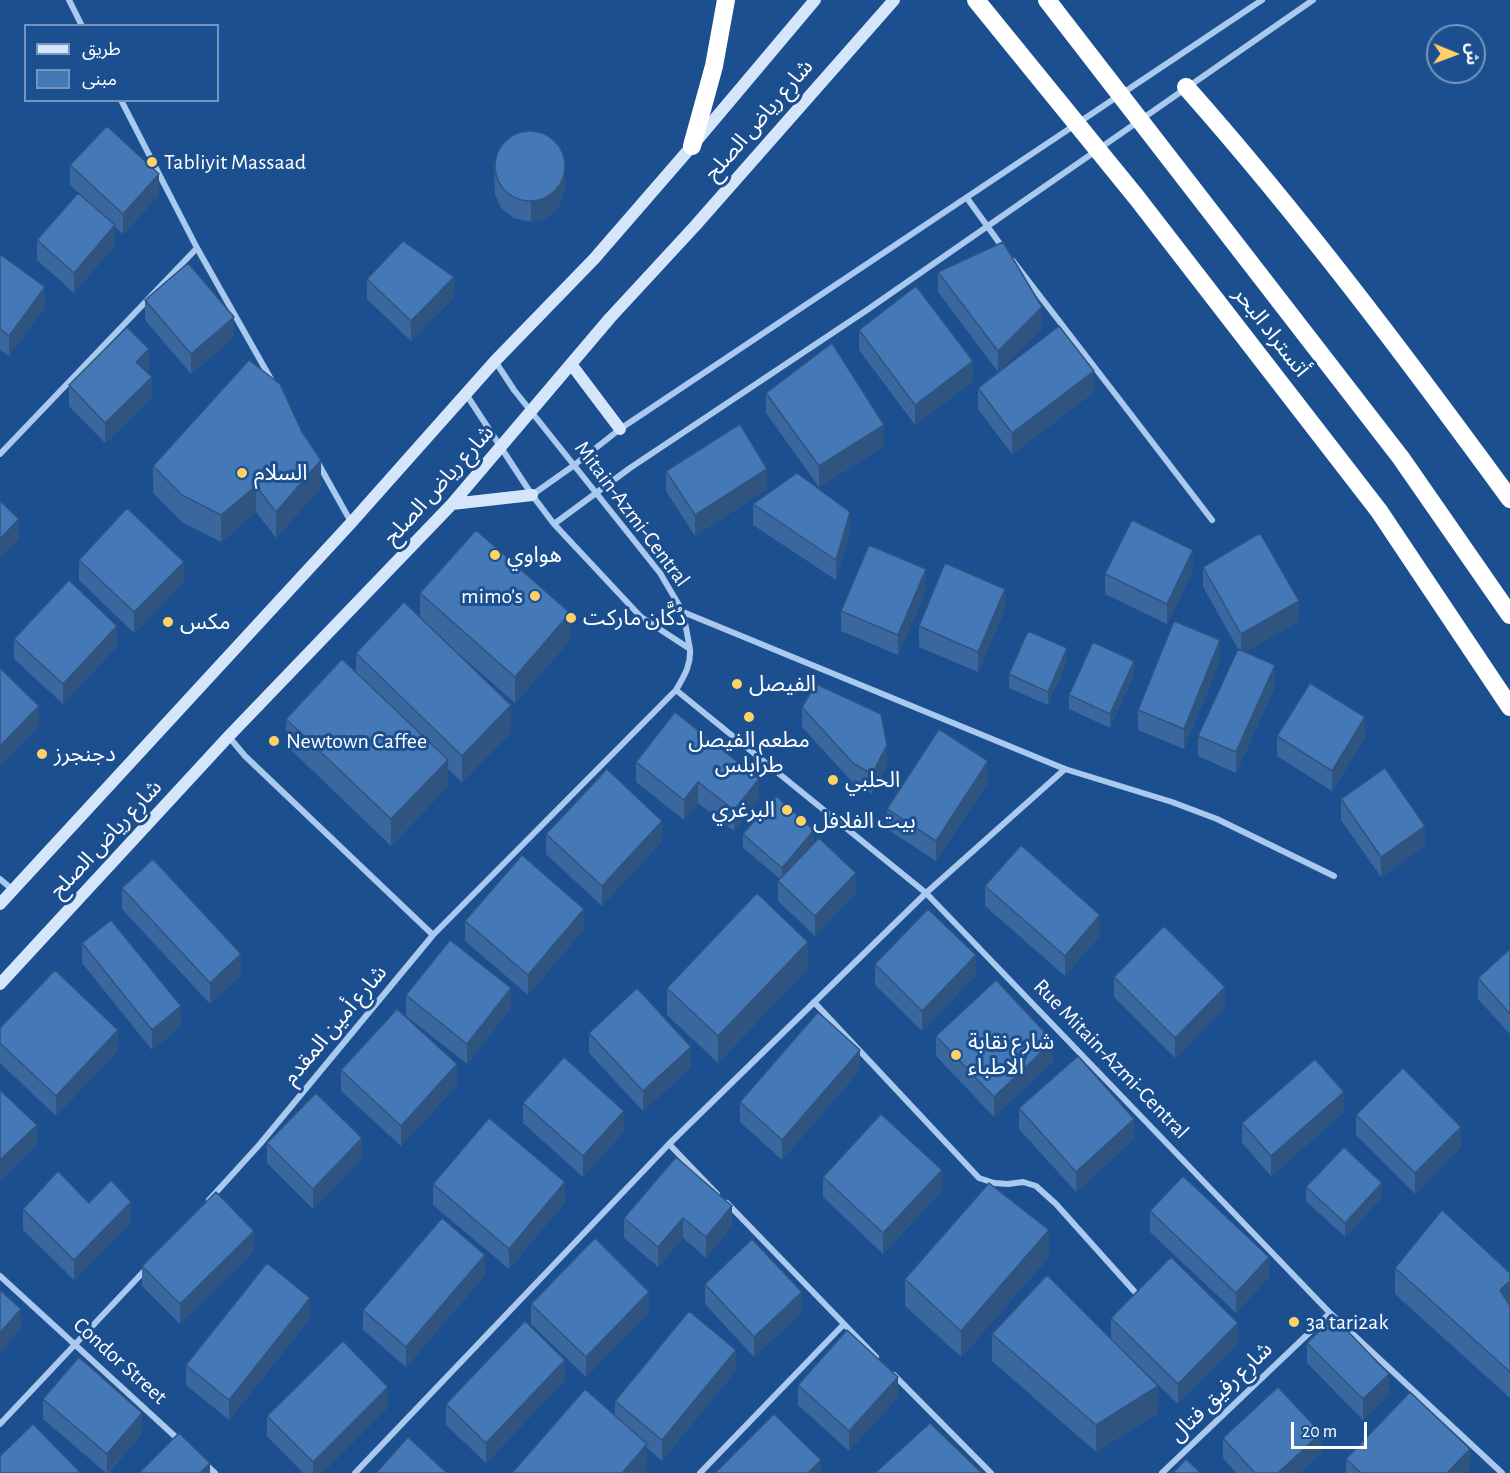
<!DOCTYPE html>
<meta charset="utf-8">
<style>
body{margin:0}
#map{position:relative;width:1510px;height:1473px;overflow:hidden;background:#1b4f8f;font-family:"Alegreya Sans","Noto Sans Arabic",sans-serif}
canvas{display:block}
.legend{position:absolute;left:24px;top:24px;width:195px;height:78px;box-sizing:border-box;background:#1b4f8f;border:2px solid #7695bc;margin:0;padding:8px 10px;list-style:none;font-size:18px;color:#fff}
.legend li{display:flex;align-items:center;gap:12px;height:30px}
.legend b{width:30px;border:2px solid #7695bc}
.north{position:absolute;left:1426px;top:24px;width:60px;height:60px;box-sizing:border-box;background:#1b4f8f;border:2px solid #7695bc;border-radius:50%;rotate:91deg;font-size:16px;font-weight:700;line-height:24px;text-align:center;color:#fff}
.north::after{content:'';display:block;margin:auto;width:21px;height:27px;background:#ffd166;clip-path:polygon(50% 0,100% 100%,50% 72%,0 100%)}
.scale{position:absolute;left:1291px;top:1422px;width:76px;height:27px;box-sizing:border-box;border:3px solid #fff;border-top:0;padding-left:8px;font-size:18px;line-height:21px;white-space:nowrap;color:#fff;-webkit-text-stroke:4px #1b4f8f;paint-order:stroke}
</style>
<div id="map">
<canvas width="1510" height="1473"></canvas>
<ul class="legend">
<li><b style="height:8px;background:#d6e6fa"></b>طريق</li>
<li><b style="height:16px;background:#4478b7"></b>مبنى</li>
</ul>
<div class="north">ش</div>
<div class="scale">20 m</div>
</div>
<script>
const ctx = document.querySelector('canvas').getContext('2d');
ctx.lineJoin = 'round';
function strokePath(path, color, width, dash) {
  ctx.strokeStyle = color;
  ctx.lineWidth = width;
  ctx.lineCap = dash ? 'butt' : 'round';
  ctx.setLineDash(dash || []);
  ctx.stroke(path);
}
function paint(path, color) {
  ctx.fillStyle = color;
  ctx.fill(path, 'evenodd');
}
function label(font, color, halo, rows, align = 'center') {
  ctx.font = font + ' "Alegreya Sans","Noto Sans Arabic",sans-serif';
  ctx.lineWidth = 6;
  ctx.setLineDash([]);
  ctx.textBaseline = 'middle';
  ctx.strokeStyle = halo;
  ctx.fillStyle = color;
  for (const [text, x, y, turn = 0] of rows) {
    ctx.save();
    ctx.translate(x, y);
    ctx.rotate((+turn || 0) * Math.PI / 180);
    ctx.textAlign = isNaN(turn) ? turn : align;
    if (halo) ctx.strokeText(text, 0, 0);
    ctx.fillText(text, 0, 0);
    ctx.restore();
  }
}
strokePath(new Path2D(`
 M69,0L82,26
 M121,100L197,248L272,381
 M967,198L1003,248
 M1013,261L1212,520
 M466,394L532,495L554,524L641,617L690,649L683,612L660,573L514,390L495,361
 M0,454L197,248
 M318,463L351,522
 M532,495L573,466L620,429L1262,0
 M554,524L630,468L867,310L1313,0
 M683,612L1065,769L1172,802L1217,819L1334,876
 M676,690L926,893L1330,1313L1502,1473
 M229,737L245,756L433,935
 M0,879L13,890
 M814,1002L979,1178L994,1183L1008,1184L1023,1182L1036,1186L1056,1204L1134,1291
 M669,1144L717,1194
 M209,1200L260,1144L433,935L676,690C684,676 691,666 690,649
 M727,1203L876,1357
 M0,1276L179,1440
 M894,1375L991,1473
 M0,1424L147,1268
 M204,1463L215,1473
 M355,1473L669,1144L926,893L1065,769
 M700,1473L844,1324
 M1162,1473L1330,1313`), '#a9c9ee', 6);
strokePath(new Path2D(`
 M571,364L620,429
 M452,504L532,495
 M0,904L351,523L495,361L594,259L692,146L815,0
 M0,984L228,737L452,504L610,318L695,226L894,0`), '#d6e6fa', 12);
strokePath(new Path2D(`
 M1186,87C1302,218 1407,358 1510,499
 M692,146L714,66L726,0`), '#fff', 18);
strokePath(new Path2D(`
 M976,0L1137,198L1379,511L1510,707
 M1047,0L1401,458L1510,615`), '#fff', 18);
paint(new Path2D(`
 M494,163L565,190L557,210L545,219L531,222L513,218L501,208L495,195Z
 M70,165L159,195L123,234L115,227V245L74,293L37,260V240L88,201L70,185Z
 M0,254L45,307L9,356L0,350Z
 M938,272L1042,328L998,372L938,292Z
 M367,279L454,297L411,341L367,299Z
 M145,300L234,337L191,374L145,320Z
 M859,330L973,381L915,425L859,350Z
 M149,369L146,372L152,398L105,443L69,406V385Z
 M978,388L1094,392L1012,454L978,409Z
 M766,393L884,446L819,487L766,413Z
 M153,466L321,487L276,538L256,512L221,542L182,522L153,493Z
 M666,471L767,489L695,536L666,491Z
 M753,504L850,533L836,580L753,525Z
 M79,560L184,582L134,633L79,580Z
 M1203,567L1299,621L1245,652L1275,686L1236,773L1198,756V736L1238,649L1203,587Z
 M1193,570L1167,624L1105,594V574Z
 M926,590L898,655L841,631V611Z
 M420,593L570,640L515,703L443,640L511,732L462,782L448,769V786L391,846L286,745V719L356,672V653L420,618Z
 M1005,609L978,672L919,647V626Z
 M14,639L117,646L63,704L14,659Z
 M1220,660L1184,749L1138,730V710Z
 M1067,661L1048,705L1009,688V674Z
 M1134,674L1110,728L1069,709V695Z
 M802,707L887,765L872,794L853,783L802,727Z
 M1277,736L1365,738L1332,791L1277,756Z
 M636,762L759,799L734,831L698,803L684,820L636,782Z
 M988,782L936,861L887,829V809Z
 M1341,799L1425,846L1381,877L1341,820Z
 M546,834L662,841L602,906L546,854Z
 M743,834L814,843L856,893L815,936L778,901V881L780,879L743,848Z
 M985,886L1100,935L1065,976L985,906Z
 M122,888L241,975L210,1004L122,909Z
 M465,921L584,929L528,995L465,941Z
 M82,943L181,1026L152,1050L82,963Z
 M1510,949V1034L1478,999V978Z
 M875,964L976,975L922,1031L875,985Z
 M808,968L718,1063L667,1015V988Z
 M1114,977L1225,1007L1175,1058L1114,997Z
 M406,995L511,1008L467,1064L406,1016Z
 M0,1028L118,1050L56,1116L0,1063Z
 M589,1033L691,1067L643,1111L589,1053Z
 M936,1036L1053,1061L994,1117L936,1056Z
 M341,1070L457,1085L401,1146L341,1091Z
 M860,1070L782,1160L740,1122V1102Z
 M523,1103L624,1131L583,1177L523,1123Z
 M1019,1108L1134,1139L1076,1192L1019,1129Z
 M1344,1112L1271,1176L1242,1143V1123Z
 M1356,1115L1461,1147L1415,1194L1356,1135Z
 M267,1143L362,1158L313,1209L267,1163Z
 M823,1177L942,1191L883,1254L823,1197Z
 M433,1184L565,1202L509,1269L433,1205Z
 M1306,1187L1382,1197L1345,1237L1306,1201Z
 M89,1203L131,1222L74,1280L23,1230V1209Z
 M732,1206V1226L706,1258L683,1238L658,1267L624,1238V1218Z
 M1150,1211L1269,1277L1236,1313L1150,1232Z
 M254,1251L180,1324L142,1286V1266Z
 M1049,1257L961,1357L905,1306V1279Z
 M1395,1268L1510,1273V1398L1395,1294Z
 M485,1275L406,1367L363,1330V1310Z
 M705,1284L802,1312L754,1357L705,1304Z
 M531,1304L649,1312L586,1377L531,1324Z
 M1111,1318L1238,1344L1178,1404L1111,1339Z
 M310,1319L229,1420L186,1385V1365Z
 M992,1334L1158,1413L1096,1452L992,1361Z
 M1307,1343L1389,1394L1363,1420L1307,1363Z
 M736,1370L662,1461L647,1448V1470L615,1415V1401Z
 M565,1380L486,1463L446,1425V1404Z
 M798,1385L898,1397L849,1451L798,1405Z
 M43,1399L142,1433L108,1473H106L43,1419Z
 M388,1407L322,1473H303L267,1436V1416Z
 M1223,1438L1321,1453L1299,1473H1236L1223,1458Z
 M1346,1459L1470,1469L1466,1473H1346Z`), '#3a679d');
paint(new Path2D(`
 M565,170V190L557,210L545,219L531,222V202Z
 M159,174V195L123,234V214Z
 M115,225V245L74,293V273Z
 M454,277V297L411,341V321Z
 M45,287V307L9,356V336Z
 M1042,307V328L998,372V351Z
 M234,317V337L191,374V354Z
 M149,349V369L136,382V362Z
 M973,361V381L915,425V405Z
 M1094,371V392L1012,454V433Z
 M152,377V398L105,443V423Z
 M884,425V446L819,487V466Z
 M321,460V487L276,538V512Z
 M767,469V489L695,536V515Z
 M256,486V512L221,542V515Z
 M850,512V533L836,580V560Z
 M19,519V539L0,559V539Z
 M1193,550V570L1167,624V604Z
 M184,562V582L134,633V612Z
 M926,569V590L898,655V635Z
 M1005,589V609L978,672V652Z
 M1299,601V621L1241,655V634Z
 M570,613V640L515,703V677Z
 M117,626V646L63,704V684Z
 M1220,640V660L1184,749V729Z
 M1067,648V661L1048,705V692Z
 M1134,661V674L1110,728V714Z
 M1275,665V686L1236,773V752Z
 M511,705V732L462,782V756Z
 M39,706V726L0,766V746Z
 M1365,717V738L1332,791V771Z
 M887,745V765L872,794V774Z
 M448,760V786L391,846V819Z
 M988,761V782L936,861V841Z
 M759,779V799L734,831V810Z
 M698,782V803L684,820V800Z
 M662,821V841L602,906V886Z
 M1425,826V846L1381,877V857Z
 M814,830V843L782,881V868Z
 M856,873V893L815,936V916Z
 M584,909V929L528,995V975Z
 M1100,915V935L1065,976V956Z
 M808,942V968L718,1063V1036Z
 M241,954V975L210,1004V983Z
 M976,955V975L922,1031V1011Z
 M1225,987V1007L1175,1058V1038Z
 M511,988V1008L467,1064V1044Z
 M181,1006V1026L152,1050V1030Z
 M118,1030V1050L56,1116V1096Z
 M1053,1041V1061L994,1117V1097Z
 M691,1047V1067L643,1111V1091Z
 M860,1050V1070L782,1160V1140Z
 M457,1064V1085L401,1146V1126Z
 M1344,1092V1112L1271,1176V1156Z
 M624,1111V1131L583,1177V1156Z
 M1134,1119V1139L1076,1192V1172Z
 M37,1125V1145L0,1181V1160Z
 M1461,1127V1147L1415,1194V1173Z
 M362,1138V1158L313,1209V1189Z
 M942,1170V1191L883,1254V1233Z
 M565,1182V1202L509,1269V1249Z
 M1382,1183V1197L1345,1237V1223Z
 M131,1202V1222L74,1280V1260Z
 M732,1206V1226L706,1258V1237Z
 M683,1218V1238L658,1267V1247Z
 M1049,1230V1257L961,1357V1331Z
 M254,1231V1251L180,1324V1304Z
 M485,1255V1275L406,1367V1347Z
 M1269,1257V1277L1236,1313V1293Z
 M1510,1281V1307L1500,1290Z
 M649,1292V1312L586,1377V1357Z
 M802,1292V1312L754,1357V1337Z
 M310,1298V1319L229,1420V1400Z
 M21,1309V1329L0,1353V1333Z
 M1238,1323V1344L1178,1404V1384Z
 M736,1350V1370L662,1461V1440Z
 M565,1360V1380L486,1463V1443Z
 M1389,1374V1394L1363,1420V1399Z
 M898,1377V1397L849,1451V1431Z
 M1158,1386V1413L1096,1452V1425Z
 M388,1387V1407L322,1473H313V1462Z
 M142,1413V1433L107,1473V1454Z
 M1321,1433V1453L1299,1473H1278Z
 M647,1444V1470L645,1473H622Z
 M1470,1449V1469L1466,1473H1447Z
 M821,1460V1473H808Z
 M210,1463V1473H200Z`), '#305480');
const building = new Path2D(`
 M107,126L159,174L123,214L70,165Z
 M495 166a35 35 0 1 1 70 0a35 35 0 1 1-70 0Z
 M78,193L115,225L74,273L37,240Z
 M403,241L454,277L411,321L367,279Z
 M1003,242L1042,307L998,351L938,272Z
 M0,254L45,287L9,336L0,329Z
 M188,263L234,317L191,354L145,300Z
 M916,286L973,361L915,405L859,330Z
 M1059,326L1094,371L1012,433L978,388Z
 M127,327L149,349L136,362L152,377L105,423L69,385Z
 M832,343L884,425L819,466L766,393Z
 M249,360L280,384L302,432L321,460L276,512L256,486L221,515L182,495L153,466Z
 M740,424L767,469L695,515L666,471Z
 M797,473L850,512L836,560L753,504Z
 M0,501L19,519L0,539Z
 M127,508L184,562L134,612L79,560Z
 M1132,520L1193,550L1167,604L1105,574Z
 M476,530L570,613L515,677L420,593Z
 M1260,533L1299,601L1241,634L1203,567Z
 M869,545L926,569L898,635L841,611Z
 M945,563L1005,589L978,652L919,626Z
 M69,580L117,626L63,684L14,639Z
 M404,602L511,705L462,756L356,653Z
 M1174,621L1220,640L1184,729L1138,710Z
 M1028,631L1067,648L1048,692L1009,674Z
 M1093,642L1134,661L1110,714L1069,695Z
 M1238,649L1275,665L1236,752L1198,736Z
 M342,659L448,760L391,819L286,719Z
 M0,668L39,706L0,746Z
 M1310,683L1365,717L1332,771L1277,736Z
 M816,684L881,714L887,745L872,774L853,763L802,707Z
 M675,712L759,779L734,810L698,782L684,800L636,762Z
 M939,729L988,761L936,841L887,809Z
 M1385,768L1425,826L1381,857L1341,799Z
 M607,769L662,821L602,886L546,834Z
 M776,796L814,830L782,868L743,834Z
 M819,838L856,873L815,916L778,881Z
 M1021,845L1100,915L1065,956L985,886Z
 M522,855L584,909L528,975L465,921Z
 M153,859L241,954L210,983L122,888Z
 M757,893L808,942L718,1036L667,988Z
 M928,909L976,955L922,1011L875,964Z
 M111,920L181,1006L152,1030L82,943Z
 M1164,926L1225,987L1175,1038L1114,977Z
 M450,940L511,988L467,1044L406,995Z
 M1510,949V1014L1478,978Z
 M55,970L118,1030L56,1096L0,1043V1028Z
 M996,980L1053,1041L994,1097L936,1036Z
 M637,988L691,1047L643,1091L589,1033Z
 M397,1009L457,1064L401,1126L341,1070Z
 M818,1012L860,1050L782,1140L740,1102Z
 M1078,1056L1134,1119L1076,1172L1019,1108Z
 M564,1057L624,1111L583,1156L523,1103Z
 M1315,1059L1344,1092L1271,1156L1242,1123Z
 M1403,1068L1461,1127L1415,1173L1356,1115Z
 M0,1090L37,1125L0,1160Z
 M316,1093L362,1138L313,1189L267,1143Z
 M881,1114L942,1170L883,1233L823,1177Z
 M489,1118L565,1182L509,1249L433,1184Z
 M1344,1147L1382,1183L1345,1223L1306,1187Z
 M676,1157L732,1206L706,1237L683,1218L658,1247L624,1218Z
 M58,1171L89,1203L111,1180L131,1202L74,1260L23,1209Z
 M1183,1176L1269,1257L1236,1293L1150,1211Z
 M989,1183L1049,1230L961,1331L905,1279Z
 M216,1192L254,1231L180,1304L142,1266Z
 M1442,1210L1510,1273V1281L1500,1290L1510,1306V1372L1395,1268Z
 M442,1218L485,1255L406,1347L363,1310Z
 M595,1238L649,1292L586,1357L531,1304Z
 M752,1239L802,1292L754,1337L705,1284Z
 M1171,1257L1238,1323L1178,1384L1111,1318Z
 M267,1263L310,1298L229,1400L186,1365Z
 M1047,1275L1158,1386L1096,1425L992,1334Z
 M0,1290L21,1309L0,1333Z
 M689,1311L736,1350L662,1440L615,1401Z
 M1334,1317L1389,1374L1363,1399L1307,1343Z
 M525,1321L565,1360L486,1443L446,1404Z
 M847,1330L898,1377L849,1431L798,1385Z
 M343,1341L388,1387L313,1462L267,1416Z
 M79,1357L142,1413L107,1454L43,1399Z
 M1278,1387L1321,1433L1278,1473H1255L1223,1438Z
 M585,1389L647,1444L622,1473H512Z
 M1410,1392L1470,1449L1447,1473H1361L1346,1459Z
 M774,1414L821,1460L808,1473H715Z
 M930,1423L982,1473H875Z
 M33,1424L81,1473H0V1456Z
 M179,1433L210,1463L200,1473H139Z
 M408,1437L447,1473H376Z
 M1186,1459L1201,1473H1173Z`);
paint(building, '#4478b7');
strokePath(building, '#305480', 1.5);
for (const [x, y, r, color] of [
 [152,162,6,"#ffd166"],
 [242,473,6,"#ffd166"],
 [495,555,6,"#ffd166"],
 [535,596,6,"#ffd166"],
 [571,618,6,"#ffd166"],
 [168,622,6,"#ffd166"],
 [737,684,6,"#ffd166"],
 [749,717,6,"#ffd166"],
 [274,741,6,"#ffd166"],
 [42,754,6,"#ffd166"],
 [833,780,6,"#ffd166"],
 [787,810,6,"#ffd166"],
 [801,821,6,"#ffd166"],
 [956,1055,6,"#ffd166"],
 [1294,1322,6,"#ffd166"]
]) {
  const dot = new Path2D();
  dot.arc(x, y, r, 0, 2 * Math.PI);
  ctx.fillStyle = color;
  ctx.fill(dot);
  strokePath(dot, '#1b4f8f', 2);
}
label('22px', '#fff', '#1b4f8f', [
 ["شارع رياض الصلح",759,120,-49],
 ["أتستراد البحر",1271,332,52],
 ["شارع رياض الصلح",439,485,-48],
 ["Mitain-Azmi-Central",632,514,53],
 ["شارع رياض الصلح",106,839,-47],
 ["شارع أمين المقدم",335,1025,-50],
 ["Rue Mitain-Azmi-Central",1111,1059,46],
 ["Condor Street",120,1361,42],
 ["شارع رفيق فتال",1221,1392,-44]
]);
label('22px', '#fff', '#1b4f8f', [
 ["Tabliyit Massaad",164,162],
 ["السلام",254,473],
 ["هواوي",507,555],
 ["mimo's",523,596,"right"],
 ["دُكَّان ماركت",583,618],
 ["مكس",180,622],
 ["الفيصل",749,684],
 ["مطعم الفيصل",749,740,"center"],
 ["طرابلس",749,765,"center"],
 ["Newtown Caffee",286,741],
 ["دجنجرز",54,754],
 ["الحلبي",845,780],
 ["البرغري",775,810,"right"],
 ["بيت الفلافل",813,821],
 ["شارع نقابة",968,1042],
 ["الاطباء",968,1067],
 ["3a tari2ak",1306,1322]
], 'left');
</script>
